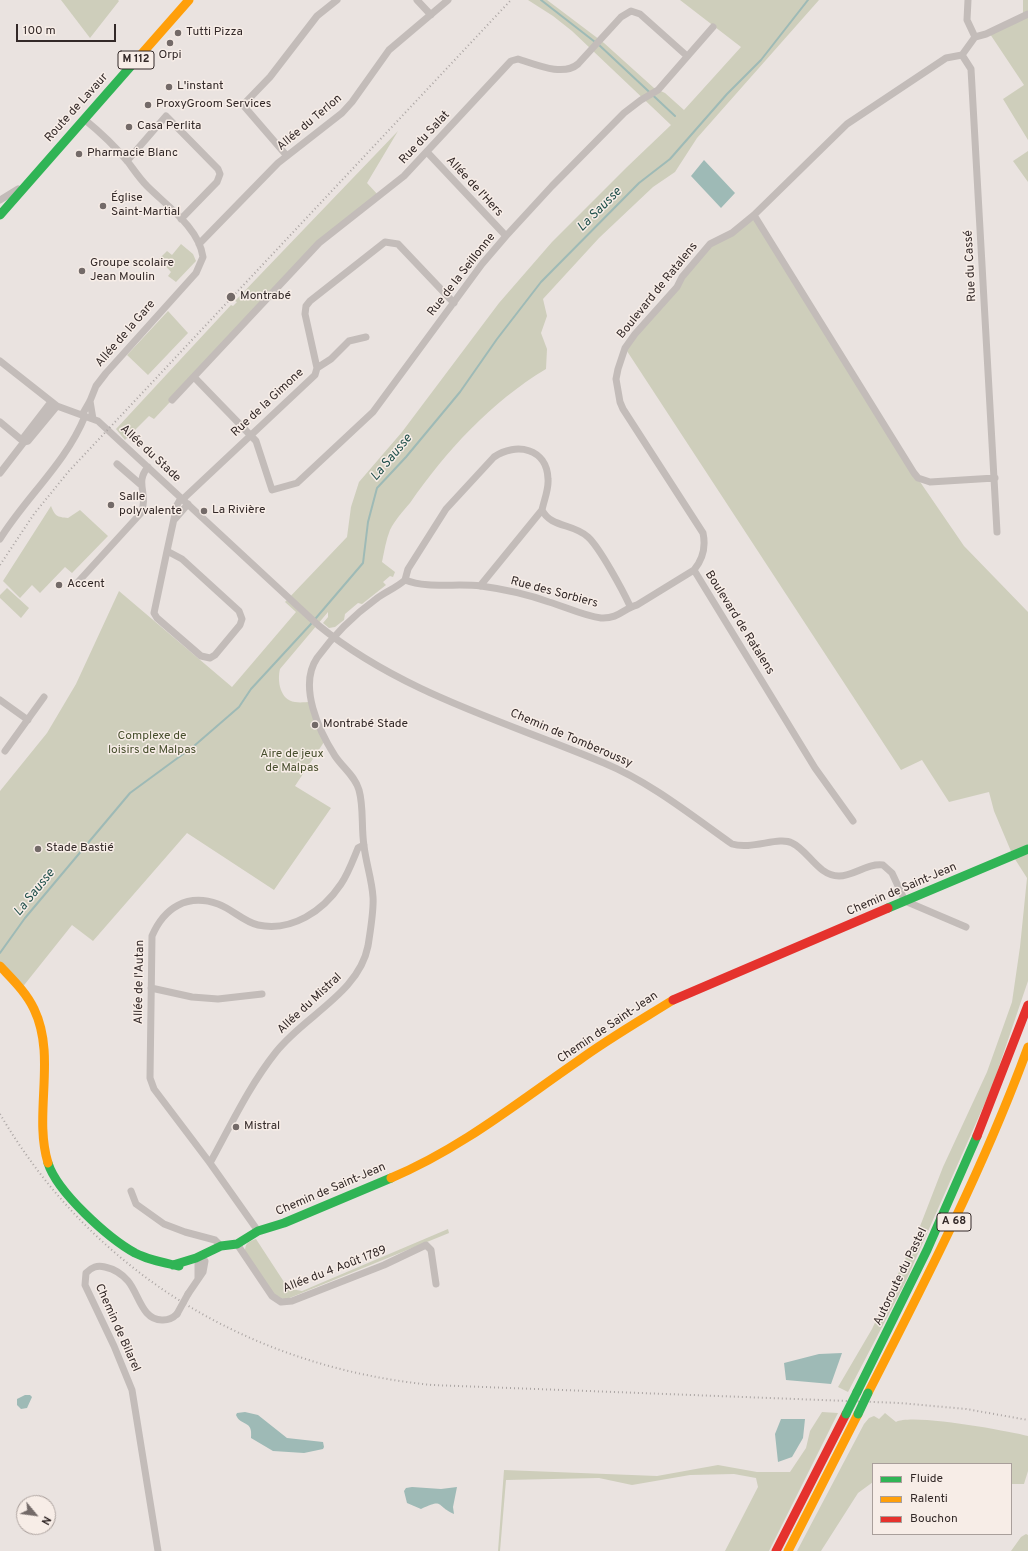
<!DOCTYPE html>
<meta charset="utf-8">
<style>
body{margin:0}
#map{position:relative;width:1028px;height:1551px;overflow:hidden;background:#eae3e0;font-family:Overpass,sans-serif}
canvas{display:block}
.legend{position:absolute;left:872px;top:1463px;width:140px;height:72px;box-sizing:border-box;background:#f7ede7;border:1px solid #a99f9b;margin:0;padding:5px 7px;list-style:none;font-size:12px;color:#332928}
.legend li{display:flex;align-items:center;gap:8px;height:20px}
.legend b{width:20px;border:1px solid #a99f9b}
.north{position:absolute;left:16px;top:1495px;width:40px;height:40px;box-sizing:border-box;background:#f7ede7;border:1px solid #a99f9b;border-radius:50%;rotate:119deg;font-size:11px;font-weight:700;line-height:16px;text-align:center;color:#332928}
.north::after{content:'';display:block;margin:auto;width:14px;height:18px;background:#736a68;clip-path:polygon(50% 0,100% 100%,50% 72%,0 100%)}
.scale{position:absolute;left:16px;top:24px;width:100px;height:18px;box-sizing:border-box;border:2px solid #332928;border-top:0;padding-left:5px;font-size:12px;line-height:14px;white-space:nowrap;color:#332928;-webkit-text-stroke:3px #f7ede7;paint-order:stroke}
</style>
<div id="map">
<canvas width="1028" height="1551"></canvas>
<ul class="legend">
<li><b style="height:5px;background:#30b455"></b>Fluide</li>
<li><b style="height:5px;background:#ff9f0a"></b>Ralenti</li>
<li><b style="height:5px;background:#e5322d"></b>Bouchon</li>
</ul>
<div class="north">N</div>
<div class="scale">100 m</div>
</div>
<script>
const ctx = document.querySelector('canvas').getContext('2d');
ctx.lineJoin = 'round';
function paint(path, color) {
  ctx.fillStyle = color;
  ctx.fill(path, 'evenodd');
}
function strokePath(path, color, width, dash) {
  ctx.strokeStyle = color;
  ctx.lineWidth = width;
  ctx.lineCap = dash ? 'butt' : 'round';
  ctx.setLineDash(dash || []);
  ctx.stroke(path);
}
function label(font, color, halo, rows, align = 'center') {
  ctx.font = font + ' Overpass,sans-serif';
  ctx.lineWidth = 3;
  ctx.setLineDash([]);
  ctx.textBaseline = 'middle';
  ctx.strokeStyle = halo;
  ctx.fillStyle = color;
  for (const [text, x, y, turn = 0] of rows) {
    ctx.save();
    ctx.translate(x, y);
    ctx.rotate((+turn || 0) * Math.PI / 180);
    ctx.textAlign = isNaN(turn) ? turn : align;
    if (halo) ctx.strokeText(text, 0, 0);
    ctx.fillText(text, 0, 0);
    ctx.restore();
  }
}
paint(new Path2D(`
 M61,0H118L119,1L90,38Z
 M528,0H547L604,43L654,88L665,93L684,110L741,47L680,0H819L697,138L675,172L653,187L599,238L543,299L547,316L541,333L547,349L546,369C491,402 446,451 410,503C403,511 395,520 390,530C386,540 384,552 382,562L395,572L393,577L390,576L383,582L386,585L362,604L358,603L345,614L344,620L335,627L329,628L323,623L328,617V612L280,669C277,681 280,700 295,702C300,703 306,702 311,702L326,739L295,786L331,808L274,890L187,833L93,941L72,925L21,989L0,966V791L47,733L76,684L119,591L232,687L296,612L285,602L347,537L351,507L359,482L402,432L499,303L552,242L627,167L671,125L572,31L553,16Z
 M1023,0H1028V140L1003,99L1024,85L990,34L1023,16Z
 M398,131L367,183L379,196L328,234L154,419L149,416L125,440L116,429L231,305L233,306L237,302L235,301Z
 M1028,151V182L1013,161Z
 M754,215L914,473L964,546L1028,612V981L992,1087L905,1283L848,1392L838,1387L872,1329L917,1234L943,1167L987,1072L1012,1002L1020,947L1027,878L1013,856L994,811L989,792L949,802L922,760L901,770L625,348L710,244Z
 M181,244L193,254L196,261L176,282L168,276L171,272L159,259L167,251L172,255Z
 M168,311L188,333L148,375L127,355Z
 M51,506C55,516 57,517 68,518L80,510L108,536L72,573L65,567L40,593L32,585L20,598L3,581Z
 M7,588L29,608L21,618L0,598V595Z
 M448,1229L449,1233L287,1299C271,1301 253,1265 245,1252C245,1243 248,1242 256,1239L286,1285L291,1289L302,1291Z
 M822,1412L838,1413L769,1551H725L758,1487L756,1478L734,1474L690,1475L632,1485L599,1478L506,1480L500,1551H498L504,1470L657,1476L718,1465L757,1472H790L806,1448L810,1431Z
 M885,1413L896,1422C912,1413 1008,1431 1028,1436V1471L1024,1484H1011V1464H873V1482L858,1493L821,1551H797L864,1424L869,1418L874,1416L879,1419Z
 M1026,1534L1028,1535V1551H1011L1021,1537Z`), '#cecebb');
paint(new Path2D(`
 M704,160L735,193L721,208L691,176Z
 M842,1353L831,1384L786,1380L784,1363L819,1354Z
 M25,1395H30L32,1397L27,1408L21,1409L17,1405V1399Z
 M245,1412L258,1415L287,1438L323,1442L324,1447L323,1449L304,1453L273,1451L251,1438C253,1419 241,1427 236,1415L237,1413Z
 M781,1419H805L803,1438L792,1457L778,1462L775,1434Z
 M412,1487L441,1489L457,1487L453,1507L454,1514C435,1506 445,1498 421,1509L407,1503L404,1491L406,1488Z`), '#9ebab6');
strokePath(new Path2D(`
 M541,0L595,42
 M598,44L675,116
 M0,953L25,918L130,793L194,746L239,707L251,689L310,625L363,563L368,522L377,488L406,457L460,392L497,339L541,282L639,183L670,159L727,94L761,60L808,0`), '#9ebab6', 2);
strokePath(new Path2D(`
 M417,0L431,15
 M968,0L967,20L975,37
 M962,55L971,69L997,532
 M427,152L506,236
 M287,156L243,105L270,77L317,16L337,0
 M127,161L166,116L218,169L220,174L217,182L181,219
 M0,200L18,189
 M754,215L914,473L918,478L930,482L995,478
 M199,244L278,163L342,113L352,102L389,50L448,0
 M0,361L57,406L98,421L318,625C401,693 507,722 604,763C650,782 691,815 732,844C752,850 779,836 792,843C808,850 818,876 839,876C854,876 867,863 883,865L892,873L905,901L966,927
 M317,368L331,359L349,341L366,337
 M194,377L256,441L272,490L297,483L373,412L482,264L506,236L552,186L624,113L641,100L658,90L713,27
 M172,400L319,243L404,176L511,61L518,59C535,64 563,77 578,64L621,17L631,11L640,14L687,56
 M90,401L93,419
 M82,415L90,401L96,386L106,373L196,273L203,257C199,228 167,206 147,186C140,179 134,170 128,162C115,146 100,132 84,119
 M0,422L24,442
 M24,442V437L51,402
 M117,464L140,484
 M0,473L24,442L28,441L57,406
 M183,499L315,375L317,368L305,314L306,306L310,301L385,242L398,244L454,303
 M175,519L188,504
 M0,539C26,497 66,463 85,416
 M167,551L154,613L157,618L201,656L210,658L215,655L240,625L242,619L239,611L182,559L167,551L177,505L181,498
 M405,580L408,569L446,509L494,457C516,442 547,448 548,479C549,489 544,500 542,510C551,528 573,523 588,537C600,548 623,591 630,606
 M405,580C428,589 456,583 481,586C503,589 527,594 549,602C566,607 584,616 601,618C619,619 624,608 637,605L694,570
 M78,582L141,513C149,494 134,483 148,467
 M480,586L542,510
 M0,700L28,720
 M5,751L44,697
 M853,821L815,768L694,570C703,559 706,547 703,533L623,409L620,402L616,379L618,369L625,348L635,334L677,287L682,277L710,244L732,233L754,215L847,124L946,58L962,55L975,37L986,34L1028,14
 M151,988L192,997L218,999L262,994
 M210,1163C231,1125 249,1086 276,1052C304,1016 359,993 368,946C370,933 374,910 373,897C372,880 366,863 364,846C361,827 364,808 359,790C355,776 343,768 335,756C319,731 298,686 317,658C333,636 354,615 376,599C385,592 396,588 405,580
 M131,1191L136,1204L164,1224L185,1232L215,1240L221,1246
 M258,1231L210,1163L154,1089L150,1078L152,936C164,908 187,893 218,904C232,909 244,922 258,925C292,932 323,911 341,884C348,874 353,860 358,848L364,845
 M237,1244L272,1296L281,1302L292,1301L384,1265L426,1245L431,1250L436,1284
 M198,1257V1278
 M188,1294L203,1272L205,1261L200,1256
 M158,1551L132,1390L114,1346L85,1285L86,1273C92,1267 97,1265 105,1267C114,1269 122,1274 128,1281C139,1294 142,1321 163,1320C169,1320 173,1318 177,1314`), '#c3bcb9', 7);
strokePath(new Path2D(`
 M0,215L138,58
 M888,908L1028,849
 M48,1163C57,1192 108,1238 135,1253C149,1260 164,1263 179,1266
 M173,1265L196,1258L221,1246L237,1244L258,1231L284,1223L391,1178
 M857,1392L927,1250L977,1136`), '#30b455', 9);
strokePath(new Path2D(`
 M138,58L189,0
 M0,966C12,979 26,992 34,1009C57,1057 33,1114 48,1163
 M391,1178C460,1149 517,1103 578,1061C608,1039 641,1020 673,1000
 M868,1393C926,1280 984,1167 1028,1047
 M788,1551L858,1414`), '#ff9f0a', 9);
strokePath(new Path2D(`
 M673,1000L888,908
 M977,1136L1028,1005
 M776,1551L846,1414`), '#e5322d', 9);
strokePath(new Path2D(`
 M0,565L34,514L69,471L511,0
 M0,1114C93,1273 250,1367 432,1385L900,1403L966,1409L1028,1420`), '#aba5a3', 2, [1, 3]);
strokePath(new Path2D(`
 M177,1314L188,1294`), '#c3bcb9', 7);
strokePath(new Path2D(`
 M846,1414L857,1392
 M858,1414L868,1393`), '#30b455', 9);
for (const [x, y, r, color] of [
 [178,33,4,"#736a68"],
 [170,43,4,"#736a68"],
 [169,87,4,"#736a68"],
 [148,105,4,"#736a68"],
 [129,127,4,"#736a68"],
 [79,154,4,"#736a68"],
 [103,206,4,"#736a68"],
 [82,271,4,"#736a68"],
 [231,297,5,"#736a68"],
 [111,505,4,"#736a68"],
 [204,511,4,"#736a68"],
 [59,585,4,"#736a68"],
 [315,725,4,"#736a68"],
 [38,849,4,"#736a68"],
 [236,1127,4,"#736a68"]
]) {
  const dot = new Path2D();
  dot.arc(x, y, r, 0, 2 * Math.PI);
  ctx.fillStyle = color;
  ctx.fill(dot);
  strokePath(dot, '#f7ede7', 1.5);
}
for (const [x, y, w] of [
 [136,60,36],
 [954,1222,34]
]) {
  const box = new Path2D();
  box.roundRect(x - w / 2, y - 9, w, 18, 3);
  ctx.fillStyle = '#f7ede7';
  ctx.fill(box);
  strokePath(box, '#332928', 1);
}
label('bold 11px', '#332928', null, [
 ["M 112",136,60],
 ["A 68",954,1222]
]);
label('12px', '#332928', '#f7ede7', [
 ["Tutti Pizza",186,33],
 ["Orpi",170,56,"center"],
 ["L'instant",177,87],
 ["ProxyGroom Services",156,105],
 ["Casa Perlita",137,127],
 ["Pharmacie Blanc",87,154],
 ["Église",111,199],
 ["Saint-Martial",111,213],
 ["Groupe scolaire",90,264],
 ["Jean Moulin",90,278],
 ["Montrabé",240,297],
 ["Salle",119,498],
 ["polyvalente",119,512],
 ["La Rivière",212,511],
 ["Accent",67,585],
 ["Montrabé Stade",323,725],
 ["Stade Bastié",46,849],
 ["Mistral",244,1127]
], 'left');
label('12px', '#332928', '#f7ede7', [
 ["Route de Lavaur",77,108,-48],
 ["Allée du Terlon",310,123,-40],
 ["Rue du Salat",425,138,-47],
 ["Allée de l'Hers",474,187,47],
 ["Rue du Cassé",971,266,-93],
 ["Rue de la Seillonne",462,275,-52],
 ["Boulevard de Ratalens",658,291,-51],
 ["Allée de la Gare",126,334,-49],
 ["Rue de la Gimone",268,403,-43],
 ["Allée du Stade",150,454,43],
 ["Rue des Sorbiers",554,593,15],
 ["Boulevard de Ratalens",739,623,58],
 ["Chemin de Tomberoussy",571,739,23],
 ["Chemin de Saint-Jean",902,890,-23],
 ["Allée de l'Autan",140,982,-89],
 ["Allée du Mistral",310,1004,-43],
 ["Chemin de Saint-Jean",608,1028,-34],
 ["Chemin de Saint-Jean",331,1190,-23],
 ["Allée du 4 Août 1789",335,1270,-21],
 ["Autoroute du Pastel",901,1277,-64],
 ["Chemin de Bilarel",117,1328,66]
]);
label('12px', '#484f2e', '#f7ede7', [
 ["Complexe de",152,737],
 ["loisirs de Malpas",152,751],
 ["Aire de jeux",292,755],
 ["de Malpas",292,769]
]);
label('italic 13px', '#21514c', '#f7ede7', [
 ["La Sausse",600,210,-45],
 ["La Sausse",392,458,-50],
 ["La Sausse",35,893,-51]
]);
</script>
